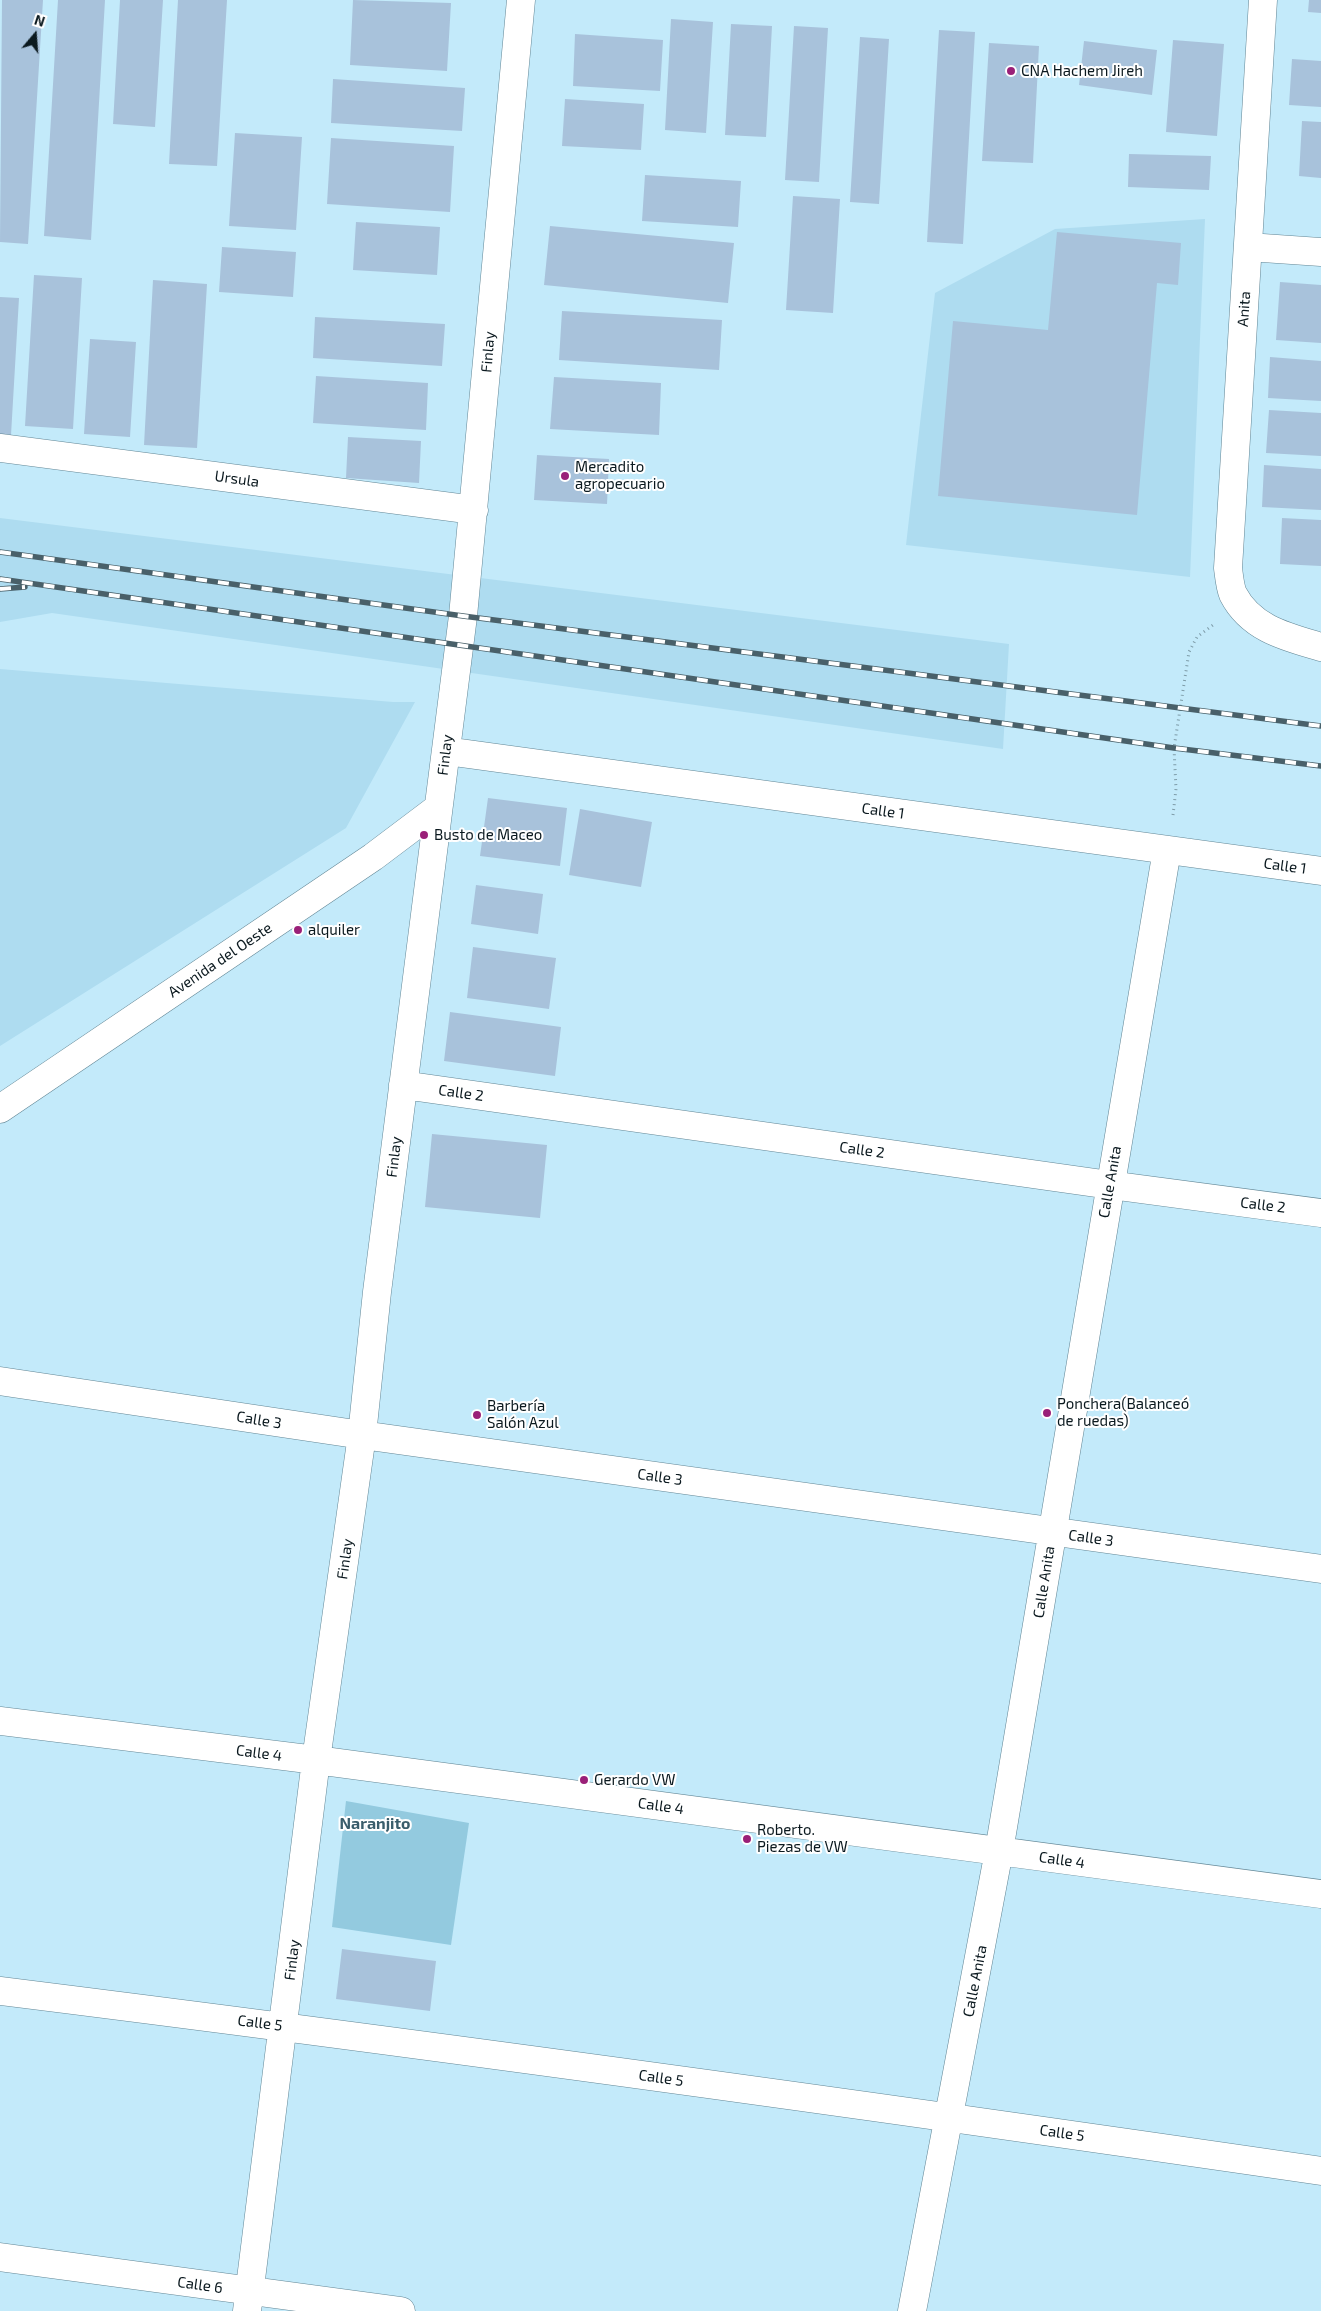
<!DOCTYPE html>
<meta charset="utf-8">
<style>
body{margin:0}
#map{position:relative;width:1321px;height:2311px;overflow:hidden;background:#c3eafa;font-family:"Exo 2",sans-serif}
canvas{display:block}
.north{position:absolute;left:10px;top:10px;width:50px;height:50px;-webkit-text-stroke:4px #fff;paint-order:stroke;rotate:18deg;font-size:14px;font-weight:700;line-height:20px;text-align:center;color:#0b191f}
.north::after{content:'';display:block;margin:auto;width:18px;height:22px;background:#0b191f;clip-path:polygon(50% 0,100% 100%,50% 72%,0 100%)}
</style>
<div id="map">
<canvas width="1321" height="2311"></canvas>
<div class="north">N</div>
</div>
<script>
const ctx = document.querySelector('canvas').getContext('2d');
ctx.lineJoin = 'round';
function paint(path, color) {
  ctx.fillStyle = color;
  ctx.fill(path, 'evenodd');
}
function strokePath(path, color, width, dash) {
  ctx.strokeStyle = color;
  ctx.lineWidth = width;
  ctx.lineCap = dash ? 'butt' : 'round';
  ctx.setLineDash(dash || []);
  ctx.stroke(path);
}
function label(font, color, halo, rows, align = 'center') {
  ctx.font = font + ' "Exo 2",sans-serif';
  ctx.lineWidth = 4;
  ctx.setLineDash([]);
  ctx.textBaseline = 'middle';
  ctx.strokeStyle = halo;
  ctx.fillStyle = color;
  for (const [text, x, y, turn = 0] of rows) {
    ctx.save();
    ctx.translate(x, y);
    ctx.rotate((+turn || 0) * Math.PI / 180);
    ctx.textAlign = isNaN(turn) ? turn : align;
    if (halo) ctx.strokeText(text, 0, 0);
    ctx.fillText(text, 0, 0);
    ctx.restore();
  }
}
paint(new Path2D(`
 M1205,219L1190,577L906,545L935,293L1055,229Z
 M0,518L1009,644L1003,749L52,613L0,622Z
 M0,669L393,702H415L346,828L0,1046Z`), '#aedcf0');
paint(new Path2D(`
 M346,1801L469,1823L451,1945L332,1927Z`), '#93cadf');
paint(new Path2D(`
 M2,0H43L28,244L0,242Z
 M58,0H105L91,240L44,236Z
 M120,0H163L155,127L113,124Z
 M178,0H227L217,166L169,164Z
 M353,0L451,3L447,71L350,65Z
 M1309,0H1321V13L1308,12Z
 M671,19L713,22L706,133L665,130Z
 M731,24L772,26L766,137L725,135Z
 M794,26L828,28L819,182L785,180Z
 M939,30L975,32L963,244L927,242Z
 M575,34L663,40L660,91L573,86Z
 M860,37L889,39L879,204L850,202Z
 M1173,40L1224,44L1217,136L1166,132Z
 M1084,41L1157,50L1152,95L1079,85Z
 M989,43L1039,46L1033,163L982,161Z
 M1292,59L1321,61V107L1289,105Z
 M333,79L465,88L462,131L331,123Z
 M565,99L644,104L641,150L562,146Z
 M1302,121L1321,122V178L1299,176Z
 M235,133L302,137L296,230L229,226Z
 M331,138L454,146L450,212L327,204Z
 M1129,154L1211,156L1209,190L1128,187Z
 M645,175L741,181L738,227L642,221Z
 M793,196L840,199L833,313L786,310Z
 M356,222L440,227L437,275L353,270Z
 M550,226L734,243L728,303L544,285Z
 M1057,232L1181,243L1178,285L1157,283L1137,515L938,496L953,321L1048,330Z
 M222,247L296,252L293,297L219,292Z
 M34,275L82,278L73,429L25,426Z
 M153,280L207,284L197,448L144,445Z
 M1280,282L1321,285V343L1276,340Z
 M0,297L19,298L11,435L0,434Z
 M562,311L722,320L719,370L559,360Z
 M315,317L445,324L442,366L313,358Z
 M90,339L136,342L130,437L84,434Z
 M1270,357L1321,361V401L1268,398Z
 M316,376L428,383L426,430L313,423Z
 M554,377L661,383L659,435L550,429Z
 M1269,410L1321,413V456L1266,453Z
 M348,437L421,441L419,483L346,478Z
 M537,455L609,459L607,504L534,500Z
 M1264,465L1321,469V510L1262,507Z
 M1282,518L1321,520V566L1280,564Z
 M488,798L567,808L560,866L480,856Z
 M580,809L652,822L641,887L569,875Z
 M476,885L543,894L538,934L471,924Z
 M473,947L556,958L549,1009L467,998Z
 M450,1012L561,1027L555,1076L444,1061Z
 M432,1134L547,1145L540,1218L425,1207Z
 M342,1949L436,1961L430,2011L336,1999Z`), '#a8c2db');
const minor = new Path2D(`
 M1263,0L1228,568C1229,576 1230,587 1233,594C1251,629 1287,637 1321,647
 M1248,247L1321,252
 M0,448L474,510
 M446,751L1321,871
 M403,1085L1110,1185L1321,1213
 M0,1109L373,857L438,808
 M0,1381L362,1435L1321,1569
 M0,1721L316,1760L1321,1894
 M0,1991C441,2046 881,2107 1321,2171
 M0,2257L401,2311
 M247,2311L316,1760L362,1435L377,1292L463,616L521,0
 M912,2311L999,1851L1167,850`);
strokePath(minor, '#628695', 29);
strokePath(new Path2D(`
 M1173,815L1176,789L1174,748L1189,652L1197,637L1213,625`), '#7e9ca8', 3, [1, 4]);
strokePath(minor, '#fff', 28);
const rail = new Path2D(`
 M0,552L463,616L1321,726
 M0,579L1174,748L1321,766
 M0,589L25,587`);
strokePath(rail, '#496069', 5.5);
strokePath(rail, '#fff', 4, [11]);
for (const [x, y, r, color] of [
 [1011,71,5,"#9a2078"],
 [565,476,5,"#9a2078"],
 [424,835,5,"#9a2078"],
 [298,930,5,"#9a2078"],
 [1047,1413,5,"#9a2078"],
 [477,1415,5,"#9a2078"],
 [584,1780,5,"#9a2078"],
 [747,1839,5,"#9a2078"]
]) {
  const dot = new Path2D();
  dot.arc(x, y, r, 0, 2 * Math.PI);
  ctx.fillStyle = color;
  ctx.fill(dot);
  strokePath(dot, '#fff', 2);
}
label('15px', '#0b191f', '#fff', [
 ["CNA Hachem Jireh",1021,71],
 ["Mercadito",575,467],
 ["agropecuario",575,484],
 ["Busto de Maceo",434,835],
 ["alquiler",308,930],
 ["Ponchera(Balanceó",1057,1404],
 ["de ruedas)",1057,1421],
 ["Barbería",487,1406],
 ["Salón Azul",487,1423],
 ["Gerardo VW",594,1780],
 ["Roberto.",757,1830],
 ["Piezas de VW",757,1847]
], 'left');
label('15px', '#0b191f', '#fff', [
 ["Anita",1244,309,-86],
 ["Finlay",488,352,-85],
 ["Ursula",237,479,8],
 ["Finlay",445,755,-83],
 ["Calle 1",883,811,8],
 ["Calle 1",1285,866,8],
 ["Avenida del Oeste",220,960,-34],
 ["Calle 2",461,1093,8],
 ["Calle 2",862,1150,8],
 ["Finlay",394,1157,-83],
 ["Calle Anita",1110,1182,-80],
 ["Calle 2",1263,1205,7],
 ["Calle 3",259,1420,9],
 ["Calle 3",660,1477,8],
 ["Calle 3",1091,1538,8],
 ["Finlay",345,1559,-82],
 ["Calle Anita",1044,1582,-81],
 ["Calle 4",259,1753,7],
 ["Calle 4",661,1806,8],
 ["Calle 4",1062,1860,8],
 ["Finlay",292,1960,-83],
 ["Calle Anita",975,1981,-79],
 ["Calle 5",260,2023,7],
 ["Calle 5",661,2078,8],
 ["Calle 5",1062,2133,8],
 ["Calle 6",200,2285,8]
]);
label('bold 16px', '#3a5d6b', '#fff', [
 ["Naranjito",375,1824]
]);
</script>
